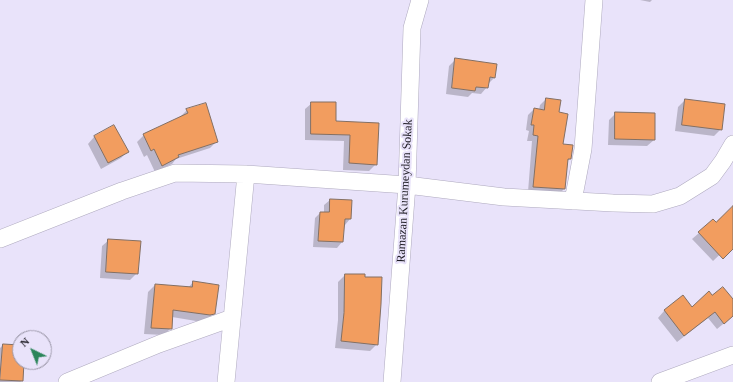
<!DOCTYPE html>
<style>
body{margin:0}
#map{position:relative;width:733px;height:382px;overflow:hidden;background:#e9e3fa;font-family:Georgia,serif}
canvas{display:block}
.north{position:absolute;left:12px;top:330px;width:40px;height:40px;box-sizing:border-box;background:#e9e3fa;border:1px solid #9793a4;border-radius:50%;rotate:317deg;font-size:11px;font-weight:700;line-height:16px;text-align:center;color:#1d1b23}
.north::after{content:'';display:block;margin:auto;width:14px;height:18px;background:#2b855a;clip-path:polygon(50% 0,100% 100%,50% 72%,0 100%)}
</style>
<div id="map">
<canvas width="733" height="382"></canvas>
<div class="north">N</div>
</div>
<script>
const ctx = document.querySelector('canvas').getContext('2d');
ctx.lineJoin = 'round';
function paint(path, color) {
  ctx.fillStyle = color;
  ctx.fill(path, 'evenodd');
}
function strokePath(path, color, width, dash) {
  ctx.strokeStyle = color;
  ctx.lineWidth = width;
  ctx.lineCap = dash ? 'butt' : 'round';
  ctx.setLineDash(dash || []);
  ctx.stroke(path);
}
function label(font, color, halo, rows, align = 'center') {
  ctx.font = font + ' Georgia,serif';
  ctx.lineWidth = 4;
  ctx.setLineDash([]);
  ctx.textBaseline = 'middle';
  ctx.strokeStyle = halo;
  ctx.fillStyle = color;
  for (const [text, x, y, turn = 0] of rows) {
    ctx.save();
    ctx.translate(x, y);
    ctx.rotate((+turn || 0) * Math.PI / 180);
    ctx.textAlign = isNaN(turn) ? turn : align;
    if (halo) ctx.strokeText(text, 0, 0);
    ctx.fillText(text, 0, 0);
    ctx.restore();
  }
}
paint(new Path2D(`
 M640,0H652L650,2Z
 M456,59L494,78L488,84L487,87L481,94L472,93L468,97L446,94L449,66Z
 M546,99L558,113L562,145L570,159L566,162L564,189L558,195L528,192L532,141H527L529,131L526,130L528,115L534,109L539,110L540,105Z
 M685,100L721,129L714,136L675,131L678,107Z
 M312,103L335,122L378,124L376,164L369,171L343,170L344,141L305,140V109Z
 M187,110L217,141L210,148L176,159L172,164L155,172L147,155L144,157L137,142L144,135L180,117Z
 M616,113L654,140L647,146L608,145L609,120Z
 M114,126L127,152L121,158L101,169L88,144L94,137Z
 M330,200L351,201L350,219L345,225L343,224L342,242L337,248L313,247L315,218L320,213H324V205Z
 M733,207V242L713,261L692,239L699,233L716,224Z
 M109,240L137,273L130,280L100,278L102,246Z
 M345,275H364L377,344L370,351L335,348L338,320V282Z
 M193,282L214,313L207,320L202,322L172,317L171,328L164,335L144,334L148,292L155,285L188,288Z
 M712,296L733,300V316L717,329L708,318L677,342L658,318L664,311L683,297L691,308Z
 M3,345L20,346V362H23L22,381L20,382H0V348Z`), '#0003');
const building = new Path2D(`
 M455,58L497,64L495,78L490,77L488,88L476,87L475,91L452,88Z
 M546,98L561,100L559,112L568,114L563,144L573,145L571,159H568L565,189L533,187L538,136L533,135L534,125H531L534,108L544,110Z
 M685,99L725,104L722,130L682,125Z
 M311,102H336V121L379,123L377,165L349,163L350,135L311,134Z
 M206,103L218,142L178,155L179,157L162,166L154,149L151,151L143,134L188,113L186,109Z
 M615,112L655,113V140L615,139Z
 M114,125L129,152L108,163L94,136Z
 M330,199L352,200L351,219H345L343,242L318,241L320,212H329Z
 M733,206V249L723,259L698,232L713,219L716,222Z
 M108,239L141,241L138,274L106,272Z
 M345,274H365V277H382L381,304L378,345L341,341L344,313Z
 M193,281L219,285L215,314L210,315L173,310L172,329L151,328L155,284L192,287Z
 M723,287L733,299V316L724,324L715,312L684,336L664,310L683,295L692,307L709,291L712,295Z
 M3,344L20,345V362H24L23,381L0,380Z`);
paint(building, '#f29d5f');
strokePath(building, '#836f63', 1);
const minor = new Path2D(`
 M573,201L583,149L594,0
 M0,239L122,191L175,173L246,174L407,185L504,197L613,203L653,204L680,196L712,176L723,161L733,144
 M67,382L159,344L232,318
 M226,382L246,174
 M392,382L407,185L412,28L420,0
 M660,382L733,355`);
strokePath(minor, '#aea9be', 18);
strokePath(minor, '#fff', 17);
label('12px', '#1d1b23', '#e9e3fa', [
 ["Ramazan Kurumeydan Sokak",405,191,-87]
]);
</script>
